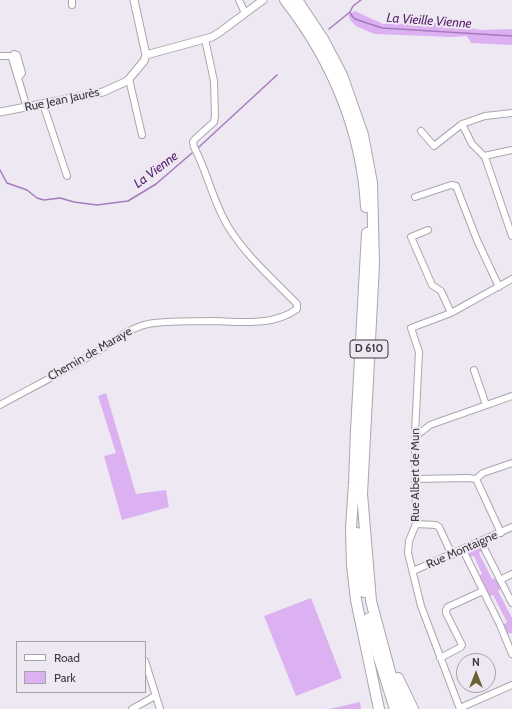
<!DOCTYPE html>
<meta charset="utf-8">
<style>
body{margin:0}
#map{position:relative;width:512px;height:709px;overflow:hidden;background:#eee8f2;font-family:Cabin,sans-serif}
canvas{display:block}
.legend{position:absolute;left:16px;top:641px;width:130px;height:52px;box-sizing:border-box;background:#eee8f2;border:1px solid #a7a3aa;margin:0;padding:5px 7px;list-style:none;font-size:12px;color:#3d3b3f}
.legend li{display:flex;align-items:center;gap:8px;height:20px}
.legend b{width:20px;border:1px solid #a7a3aa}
.north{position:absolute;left:456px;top:653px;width:40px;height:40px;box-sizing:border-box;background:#eee8f2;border:1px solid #a7a3aa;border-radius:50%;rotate:0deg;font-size:11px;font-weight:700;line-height:16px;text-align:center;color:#3d3b3f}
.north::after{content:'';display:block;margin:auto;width:14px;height:18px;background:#686330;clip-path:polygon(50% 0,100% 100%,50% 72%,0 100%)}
</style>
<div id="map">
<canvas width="512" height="709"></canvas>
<ul class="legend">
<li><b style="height:5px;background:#fff"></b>Road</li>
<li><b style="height:11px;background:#dcb1f2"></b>Park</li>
</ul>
<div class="north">N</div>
</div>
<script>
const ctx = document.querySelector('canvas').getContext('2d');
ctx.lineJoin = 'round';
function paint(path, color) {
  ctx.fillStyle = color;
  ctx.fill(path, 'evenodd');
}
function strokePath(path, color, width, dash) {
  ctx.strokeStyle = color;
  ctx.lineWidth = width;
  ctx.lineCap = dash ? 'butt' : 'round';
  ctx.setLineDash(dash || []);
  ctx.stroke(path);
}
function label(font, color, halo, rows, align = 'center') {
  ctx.font = font + ' Cabin,sans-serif';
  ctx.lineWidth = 4;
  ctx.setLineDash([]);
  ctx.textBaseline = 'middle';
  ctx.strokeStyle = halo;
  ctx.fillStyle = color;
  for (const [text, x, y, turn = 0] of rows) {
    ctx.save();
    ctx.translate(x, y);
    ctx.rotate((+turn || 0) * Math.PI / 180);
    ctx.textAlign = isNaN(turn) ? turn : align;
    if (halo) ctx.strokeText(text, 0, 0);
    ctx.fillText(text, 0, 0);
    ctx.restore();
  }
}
paint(new Path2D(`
 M355,11L383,24L442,23L481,30L512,29V45L471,43L467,36L452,37L374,34L356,26L351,21L348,15Z
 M106,393L136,494L166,490L169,507L122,520L104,456L116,453L98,396Z
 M478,547L480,548L482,551L479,553L492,579L497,578L502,588L498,591L512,618V633L507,634L503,625L507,622L493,595L489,597L478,576L482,574L474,556L470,557L469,551Z
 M311,598L342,678L296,696L264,616Z
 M360,702L361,709H329Z`), '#dcb1f2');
strokePath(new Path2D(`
 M350,12L352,16L355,19L382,28L512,36
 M329,29L350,12L353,6L361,0
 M199,147L277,75
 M0,170L7,183L27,190L37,198L44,200L60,198L74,202L97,205L128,201L156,184L192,153`), '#a67bbc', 1.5);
const minor = new Path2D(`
 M72,0V5
 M239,0L245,13
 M0,56H10L12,58L27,108
 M12,58L14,54L17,55L22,73L18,78
 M129,79L142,135
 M43,104L67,176
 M462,124L472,144L485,157L512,236
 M421,131L434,146L462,124L485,116L512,113
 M484,156L512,150
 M415,197L451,185L456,186L477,240L499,287
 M428,230L411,237L432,285L441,291L451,313
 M474,370L486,405
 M0,405C31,388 63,372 93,354C113,342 130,326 154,323C174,321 195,321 215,321C242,322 274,326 297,309V304C274,280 247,257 229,228C213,203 208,173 194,147L193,142L195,139L214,122L215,116L214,81L205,39
 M415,437L430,425L512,396
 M415,479L468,478L476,479L483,473L512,463
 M476,479L501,533
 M416,524L436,525L439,527L452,555
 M481,542L512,603
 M463,550L500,625L512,654
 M413,571L512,527
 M500,580L512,574
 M440,658L461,647L462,645L446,613V610L448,607L483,591
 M145,661L160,709
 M460,708L512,685
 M132,709L155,696
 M460,709L421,606L408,553L409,541L416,524L415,433L419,352L411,328L451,313L512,279`);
const tertiary = new Path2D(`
 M146,55L212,37L220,32L263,0
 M0,112L103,92L125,82L129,79L144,61L146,55L134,0`);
const trunk = new Path2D(`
 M285,0C332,60 362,131 366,207
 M297,0L323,39L342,75L363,135L372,183L374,264L362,494L371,601L393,683L403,709
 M367,233L356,430L354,483L351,528L352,565L356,600L379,709
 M357,533L364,592
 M369,618L378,655L395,709
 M398,678L413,709`);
strokePath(minor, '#aba5ae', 8);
strokePath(tertiary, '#aba5ae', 9);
strokePath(trunk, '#aba5ae', 12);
strokePath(minor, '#fff', 6);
strokePath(tertiary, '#fff', 7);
strokePath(trunk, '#fff', 10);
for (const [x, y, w] of [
 [369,349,38]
]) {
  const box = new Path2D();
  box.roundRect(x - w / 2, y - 9, w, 18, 3);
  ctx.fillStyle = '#eee8f2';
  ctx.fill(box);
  strokePath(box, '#3d3b3f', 1);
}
label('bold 11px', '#3d3b3f', null, [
 ["D 610",369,349]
]);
label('12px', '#3d3b3f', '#eee8f2', [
 ["Rue Jean Jaurès",62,100,-12],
 ["Chemin de Maraye",90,354,-30],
 ["Rue Albert de Mun",415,475,-90],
 ["Rue Montaigne",462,550,-24]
]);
label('italic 13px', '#592271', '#eee8f2', [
 ["La Vieille Vienne",429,21,4],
 ["La Vienne",156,170,-37]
]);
</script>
